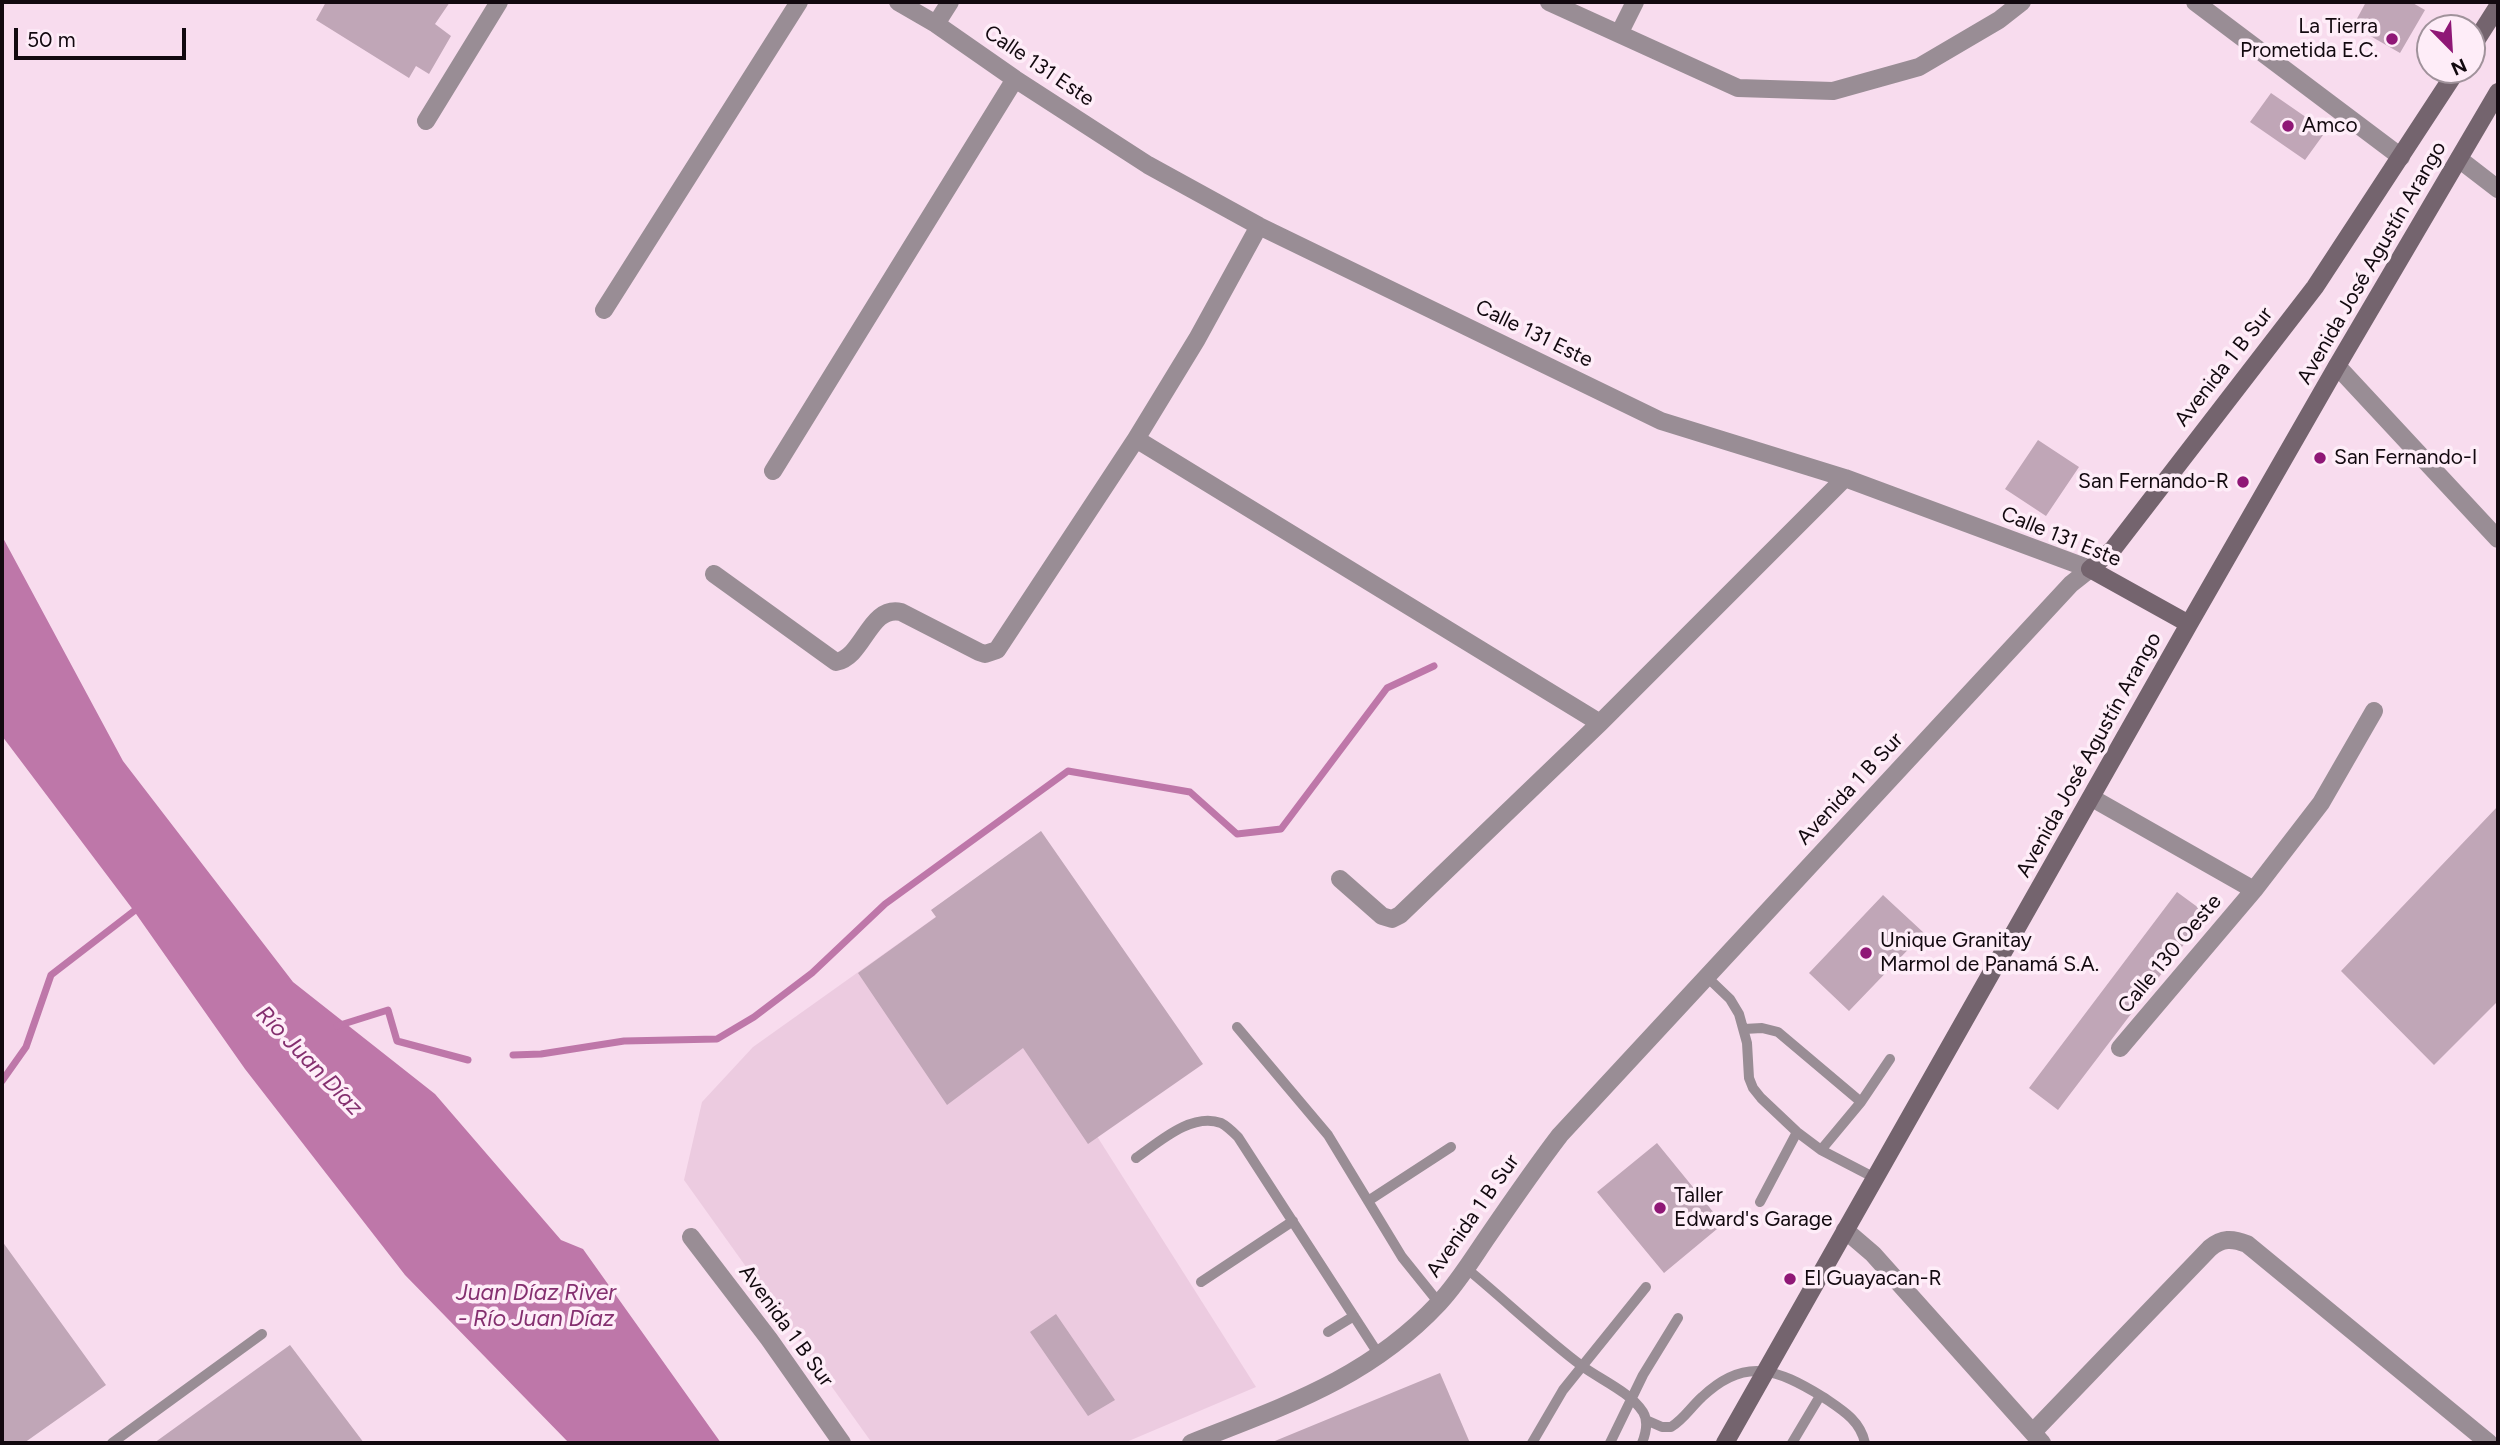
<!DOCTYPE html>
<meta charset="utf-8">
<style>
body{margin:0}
#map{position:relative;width:2500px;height:1445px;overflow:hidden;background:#f8dcee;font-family:Figtree,sans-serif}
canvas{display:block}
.frame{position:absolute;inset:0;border:4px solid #12090f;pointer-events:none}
.north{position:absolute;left:2416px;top:14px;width:70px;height:70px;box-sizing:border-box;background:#feedf8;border:2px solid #a0929b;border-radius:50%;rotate:156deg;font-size:19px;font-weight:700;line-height:28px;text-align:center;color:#12090f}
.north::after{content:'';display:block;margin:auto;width:24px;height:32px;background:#8f1776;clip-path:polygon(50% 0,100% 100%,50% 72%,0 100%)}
.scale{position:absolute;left:14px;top:28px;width:172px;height:32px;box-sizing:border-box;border:4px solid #12090f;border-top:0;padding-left:9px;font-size:21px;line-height:24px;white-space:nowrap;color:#12090f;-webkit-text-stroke:5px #feedf8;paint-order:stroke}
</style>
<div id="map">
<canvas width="2500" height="1445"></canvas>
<div class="frame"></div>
<div class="north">N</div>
<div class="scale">50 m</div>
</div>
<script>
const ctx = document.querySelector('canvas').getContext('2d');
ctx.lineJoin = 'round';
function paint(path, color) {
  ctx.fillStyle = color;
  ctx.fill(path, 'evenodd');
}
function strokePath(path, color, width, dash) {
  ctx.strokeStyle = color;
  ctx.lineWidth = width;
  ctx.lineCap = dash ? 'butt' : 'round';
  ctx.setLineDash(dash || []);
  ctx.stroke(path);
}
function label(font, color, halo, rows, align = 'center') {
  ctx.font = font + ' Figtree,sans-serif';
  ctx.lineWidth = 7;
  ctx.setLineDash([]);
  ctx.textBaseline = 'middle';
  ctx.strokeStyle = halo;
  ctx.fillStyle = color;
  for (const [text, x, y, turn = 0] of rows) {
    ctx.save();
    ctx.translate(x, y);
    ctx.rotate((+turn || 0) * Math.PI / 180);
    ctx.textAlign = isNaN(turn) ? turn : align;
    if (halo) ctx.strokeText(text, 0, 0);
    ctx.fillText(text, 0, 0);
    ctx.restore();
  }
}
paint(new Path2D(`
 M951,906L1256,1387L1124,1443H872L684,1180L702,1102L753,1047Z`), '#eccbe0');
paint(new Path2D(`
 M2,536L123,761L293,982L435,1094L561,1240L583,1249L721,1443H569L405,1275L245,1069L134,911L2,736Z`), '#be77a9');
strokePath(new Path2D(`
 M337,1026L388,1010L397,1041L468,1060
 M513,1055L541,1054L624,1041L717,1039L754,1017L812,973L885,904L1068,771L1190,792L1237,834L1281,829L1387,688L1434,666
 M2,1081L26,1047L51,975L134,911`), '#be77a9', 7);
paint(new Path2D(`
 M326,2H450L435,24L451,36L429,74L416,66L409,78L316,20Z
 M2366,2H2411L2425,10L2400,53L2353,26Z
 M2271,93L2326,131L2305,160L2250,122Z
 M2038,440L2079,467L2046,516L2005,489Z
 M2498,806V1001L2434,1065L2341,971Z
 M1041,831L1203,1064L1088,1144L1023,1048L947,1105L858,973L936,917L931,910Z
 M2177,892L2207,914L2058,1110L2029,1088Z
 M1883,895L1924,933L1849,1011L1809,973Z
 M1657,1143L1723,1224L1664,1273L1597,1192Z
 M2,1241L106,1385L24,1443H2Z
 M1056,1314L1115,1400L1088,1416L1030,1332Z
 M290,1345L364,1443H154Z
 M1440,1373L1470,1443H1270Z`), '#c0a6b7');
strokePath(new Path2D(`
 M1707,977L1730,999L1739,1014L1747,1043L1749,1078L1753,1088L1761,1098L1797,1132L1821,1150L1875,1178
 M1237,1027L1328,1135L1402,1257L1439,1303
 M1744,1029L1762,1028L1778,1032L1861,1102
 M1821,1150L1861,1102L1890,1059
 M1136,1158C1158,1143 1191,1112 1221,1123C1227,1126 1233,1132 1238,1137L1379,1355
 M1368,1201L1451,1147
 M1760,1202L1797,1132
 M1466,1268C1505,1300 1542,1336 1582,1366C1601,1380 1630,1392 1643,1412C1649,1422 1646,1433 1642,1443
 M1201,1282L1293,1221
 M1328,1332L1354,1316
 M1646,1420L1662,1427H1671C1683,1420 1691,1407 1702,1397C1745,1356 1777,1369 1823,1397C1842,1410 1860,1420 1865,1443
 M112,1443L262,1334
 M1532,1443L1563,1390L1646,1287
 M1610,1443L1643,1375L1678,1318
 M1792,1443L1820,1396`), '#998d95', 10);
strokePath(new Path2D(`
 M898,2L936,24L1015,79L1148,165L1259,226L1661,421L1845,478L2090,569
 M1549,2L1738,88L1833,91L1919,67L1999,20L2022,2
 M2195,2L2401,157
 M936,24L950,2
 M1619,34L1635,2
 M426,121L499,2
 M2459,159L2498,189
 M604,310L799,2
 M2337,366L2498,539
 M1136,439L1600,723
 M773,471L1015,79
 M714,574L836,662C864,657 869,605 901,612L979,652L985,654L997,650L1136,439L1197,339L1259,226
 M2092,798L2254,890
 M1340,879L1382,916L1392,919L1400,915L1600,723L1845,478
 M2120,1048L2254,890L2321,803L2374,711
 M1845,1230L1873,1254L2042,1443
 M691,1237L769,1339L842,1443
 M2033,1432L2210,1248C2222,1238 2232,1238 2247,1244L2489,1443
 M1191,1443C1284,1406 1368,1379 1439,1303C1457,1284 1471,1261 1486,1239C1510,1204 1534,1169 1560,1135L2071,584L2090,569`), '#998d95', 18);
strokePath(new Path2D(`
 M2472,47L2498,6
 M2189,624L2090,569L2113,549L2315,287L2457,70
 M1725,1443L2189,624L2337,366L2498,92`), '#74646e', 18);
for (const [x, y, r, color] of [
 [2392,39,7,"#8f1776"],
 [2288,126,7,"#8f1776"],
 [2320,458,7,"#8f1776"],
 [2243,482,7,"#8f1776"],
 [1866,953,7,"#8f1776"],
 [1660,1208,7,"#8f1776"],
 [1790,1279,7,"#8f1776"]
]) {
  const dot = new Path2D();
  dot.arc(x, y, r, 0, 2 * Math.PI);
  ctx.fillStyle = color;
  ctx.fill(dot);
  strokePath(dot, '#feedf8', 2.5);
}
label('21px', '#12090f', '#feedf8', [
 ["La Tierra",2378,27,"right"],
 ["Prometida E.C.",2378,51,"right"],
 ["Amco",2302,126],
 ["San Fernando-I",2334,458],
 ["San Fernando-R",2229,482,"right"],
 ["Unique Granitay",1880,941],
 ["Marmol de Panamá S.A.",1880,965],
 ["Taller",1674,1196],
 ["Edward's Garage",1674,1220],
 ["El Guayacan-R",1804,1279]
], 'left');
label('21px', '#12090f', '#feedf8', [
 ["Calle 131 Este",1039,66,34],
 ["Avenida José Agustín Arango",2372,263,-60],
 ["Calle 131 Este",1534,334,26],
 ["Avenida 1 B Sur",2224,367,-52],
 ["Calle 131 Este",2061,537,22],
 ["Avenida José Agustín Arango",2089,755,-61],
 ["Avenida 1 B Sur",1850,789,-47],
 ["Calle 130 Oeste",2170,954,-50],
 ["Avenida 1 B Sur",1473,1216,-55],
 ["Avenida 1 B Sur",786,1326,54]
]);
label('italic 23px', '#842f6f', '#feedf8', [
 ["Río Juan Díaz",309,1061,46],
 ["Juan Díaz River",536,1293],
 ["- Río Juan Díaz",536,1319]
]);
</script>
